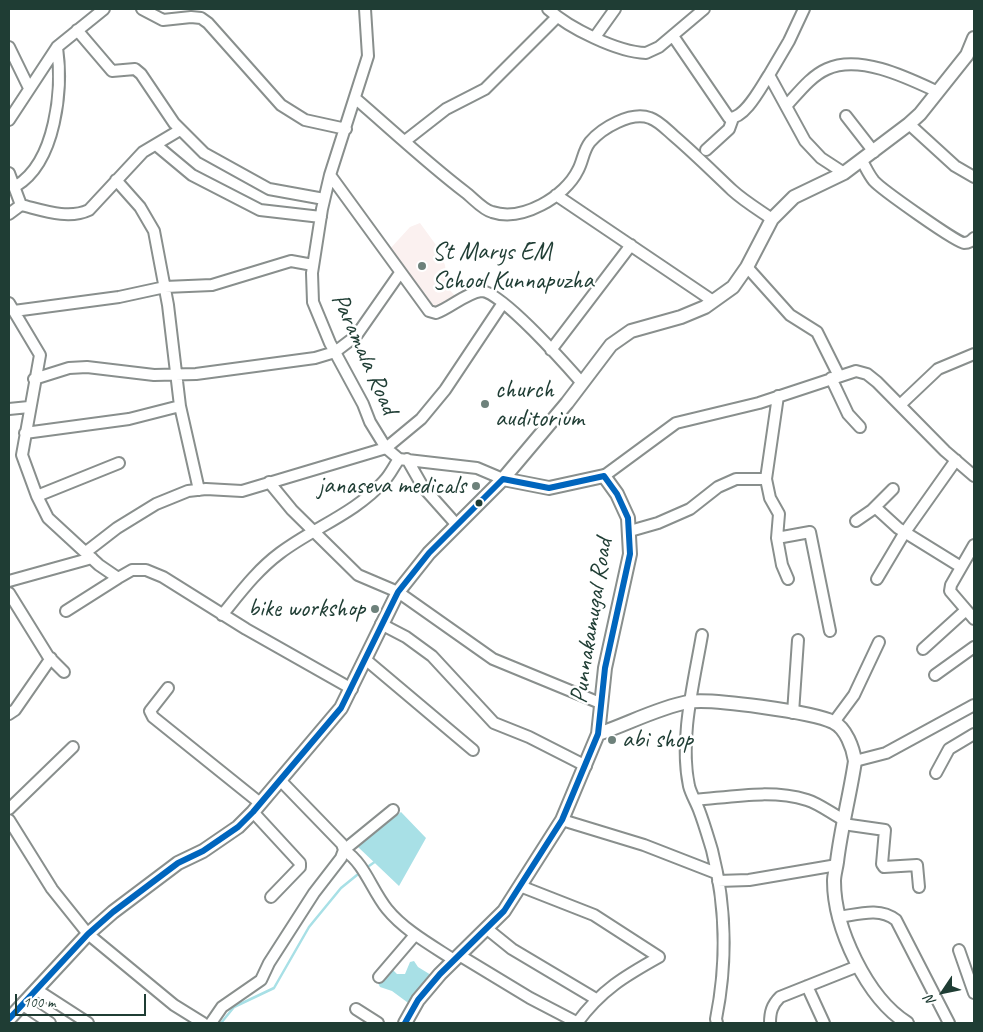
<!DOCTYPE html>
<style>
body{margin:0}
#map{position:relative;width:983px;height:1032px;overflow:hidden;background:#fff;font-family:Caveat,sans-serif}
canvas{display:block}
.frame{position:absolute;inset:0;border:10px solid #1f3d34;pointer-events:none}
.north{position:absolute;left:918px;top:967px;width:50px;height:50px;-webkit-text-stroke:4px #fff;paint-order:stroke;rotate:236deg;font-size:14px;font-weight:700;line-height:20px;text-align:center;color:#1f3d34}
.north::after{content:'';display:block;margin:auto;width:18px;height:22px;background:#1f3d34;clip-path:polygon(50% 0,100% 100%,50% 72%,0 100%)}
.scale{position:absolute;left:15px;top:994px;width:131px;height:22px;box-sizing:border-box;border:2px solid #1f3d34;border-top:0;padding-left:6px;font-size:15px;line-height:18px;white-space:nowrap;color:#1f3d34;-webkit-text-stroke:4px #fff;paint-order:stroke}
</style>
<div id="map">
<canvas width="983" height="1032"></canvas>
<div class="frame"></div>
<div class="north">N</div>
<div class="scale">100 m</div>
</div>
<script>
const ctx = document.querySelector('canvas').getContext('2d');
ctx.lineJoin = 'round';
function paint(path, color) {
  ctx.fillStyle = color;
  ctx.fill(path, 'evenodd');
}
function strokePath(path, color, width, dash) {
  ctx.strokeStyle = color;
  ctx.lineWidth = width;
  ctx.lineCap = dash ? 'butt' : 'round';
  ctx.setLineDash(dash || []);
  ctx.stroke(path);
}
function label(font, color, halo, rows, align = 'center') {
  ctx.font = font + ' Caveat,sans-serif';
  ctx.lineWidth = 5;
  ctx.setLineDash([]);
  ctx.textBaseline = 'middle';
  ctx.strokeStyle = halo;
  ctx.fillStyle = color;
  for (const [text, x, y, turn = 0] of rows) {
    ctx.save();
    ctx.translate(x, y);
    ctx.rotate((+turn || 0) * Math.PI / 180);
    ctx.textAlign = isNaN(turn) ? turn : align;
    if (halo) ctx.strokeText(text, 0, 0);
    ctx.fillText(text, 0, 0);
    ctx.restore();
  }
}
paint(new Path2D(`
 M420,223L436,245L445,265L448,288L456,297L447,306L430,309L388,251L410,227Z`), '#fbf1f0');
paint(new Path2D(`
 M401,812L426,838L399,886L358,847Z
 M414,961L418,967L431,975L428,981L413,997L411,1005L392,991L380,987L377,981L391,968L397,974H405L410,962Z`), '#a8e0e6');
strokePath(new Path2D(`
 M369,866L376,861
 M221,1023L234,1007L274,988L309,927L341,888L357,875`), '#a8e0e6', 2.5);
const minor = new Path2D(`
 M142,9L163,20L191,17L201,18L208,23L281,105L305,120L346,129
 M365,9L368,56L330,175L322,209L312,273L313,302L330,343L363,404L370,422L386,448L399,459L477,468L503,479
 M548,9C569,28 617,52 646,53L659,47L704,9
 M804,9L789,41L769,75L805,141L821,158L844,173
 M77,30L112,71L135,69L141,74L174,123L204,153L269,189L324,199
 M673,36L729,118C745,119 761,87 769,75
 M595,37L615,9
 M9,47L29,88
 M356,99C392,130 427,163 465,192C473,198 483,210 492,212C522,222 565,197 578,170C583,161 583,151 590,142C602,128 631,111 650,118C659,121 667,130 674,136C695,154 713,172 732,190C744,201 759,210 772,219
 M787,105C799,92 811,76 827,69C860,54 908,78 938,92
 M846,116L874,152
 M9,120L57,47L104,9
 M909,124L955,166L974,177
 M405,141L446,109L485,89L557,17
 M156,145L192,175L260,210L321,217
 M706,150L729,129L733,118
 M862,161C866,168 869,175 874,181C881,189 957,243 964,243C969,243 971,241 974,238
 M9,173L21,205L9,214
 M330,175L429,311L436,313C450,308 466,293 481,291C500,290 567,366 582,383
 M116,180L140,207L154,231L168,305L180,406L199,490
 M16,186C56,162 63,89 57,47
 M556,195L713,301
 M21,205C42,210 68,220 89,210L143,152L180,130
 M747,267L790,315L817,332L839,376
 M9,303L40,355L22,455L37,496L48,518L99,565L118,578L132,570H146L163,577L246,629L352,689
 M14,311L119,297L165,287L212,285L291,261L313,265
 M551,350L631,245
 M831,378L848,414L860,427
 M34,379L69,368L87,367L154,375L196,374L315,358L335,352L356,336L400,273
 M778,396L766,479L770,498L779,514L777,538L782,565L788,579
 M900,405L938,369L974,354
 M9,409L29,407
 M25,433L129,419L180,406
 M407,459L423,487L456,524
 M604,476L676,423L759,403L856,371L867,374L877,382L945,451L974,476
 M269,482L292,510L358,575L398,592L493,659L600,703
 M37,496L119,463
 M875,507L898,528L961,567
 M856,521L872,510L893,489
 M630,531L658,523L690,509L718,487L736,479H766
 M777,538L810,532L830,631
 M974,545L951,585L950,591L974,619
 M86,552L117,528L156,504L188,491L206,489L242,491L386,448L421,419L445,390L503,303
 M877,579L905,532L956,460
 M9,581L92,558
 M9,593L48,656L64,672
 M66,611L118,578
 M222,615C240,593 257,570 280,553C313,528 356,513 384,481C390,475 394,466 399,459
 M381,624L406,637L432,656L494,723L529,737L586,766
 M702,635C694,682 679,739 689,786C691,794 696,802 699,810C704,823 708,837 712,850C726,905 727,964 716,1019L717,1023
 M923,649L966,610
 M365,659L473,750
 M935,675L974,647
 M168,688L150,711L153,717L260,803
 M793,713L798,640
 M9,714L15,710L51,658
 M834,722L854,695L879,642
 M855,761L886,753L974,705
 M936,773L949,749L974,734
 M695,800C731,797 771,789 807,800C820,804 832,814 844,820
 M9,809L73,747
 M393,810L344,850C365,864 371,889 387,909C404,930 431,945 454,960
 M253,812L300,863V867L271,897
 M9,820L52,889L88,934L174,1005L203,1023
 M562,820L644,845L716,873
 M843,824L885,830L882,864L884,867L917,865L919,887
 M718,881L749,880L837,865
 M520,886L594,915L659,957C625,976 601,990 577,1023
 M839,917C859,914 880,907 896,920L949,1023
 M486,928L512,949L596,999
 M959,950L974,993
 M459,955L530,998L578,1023
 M379,977L415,935
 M807,986L824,1023
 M37,990L88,1023
 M23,1005L50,1023
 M356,1009L378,1023
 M211,1023L222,1007L261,980L269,963L314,893L341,858L344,850L342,844L280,780
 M770,1023C770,1012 772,1005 780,997L858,966`);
const tertiary = new Path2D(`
 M503,479L567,403L611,345L631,331L681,317L705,307L733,287L747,267L772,219L794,197L844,173L909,124L920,114L967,55L974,38
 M598,734C628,724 657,708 688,702C710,698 813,712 833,722C846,728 853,748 855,761C850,795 841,828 837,862C836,869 834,875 834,881C834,928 867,998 907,1023
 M9,1019L88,934L113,912L178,863L203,851L238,827L253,812L341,708L398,592L429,553L503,479L549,488L604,476L617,494L628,518L630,554L605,668L598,734L562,820L504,911L440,974L418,1000L405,1023`);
strokePath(minor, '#898f8d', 14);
strokePath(tertiary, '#898f8d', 16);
strokePath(minor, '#fff', 10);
strokePath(tertiary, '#fff', 12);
strokePath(new Path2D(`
 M9,1019L88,934L113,912L178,863L203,851L238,827L253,812L341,708L398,592L429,553L503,479L549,488L604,476L617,494L628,518L630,554L605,668L598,734L562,820L504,911L440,974L418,1000L405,1023`), '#0065bd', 6);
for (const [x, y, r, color] of [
 [422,266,5,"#6d817b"],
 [485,404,5,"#6d817b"],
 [476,486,5,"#6d817b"],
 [479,503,4.5,"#1f3d34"],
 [375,609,5,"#6d817b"],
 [612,740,5,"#6d817b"]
]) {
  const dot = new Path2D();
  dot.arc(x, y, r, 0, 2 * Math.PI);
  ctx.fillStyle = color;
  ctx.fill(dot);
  strokePath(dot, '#fff', 2);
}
label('25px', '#1f3d34', '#fff', [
 ["St Marys EM",432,252],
 ["School Kunnapuzha",432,281],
 ["church",495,390],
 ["auditorium",495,419],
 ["janaseva medicals",466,486,"right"],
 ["bike workshop",365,609,"right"],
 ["abi shop",622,740]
], 'left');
label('25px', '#1f3d34', '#fff', [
 ["Paramala Road",364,354,66],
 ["Punnakamugal Road",592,621,-81]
]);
</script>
